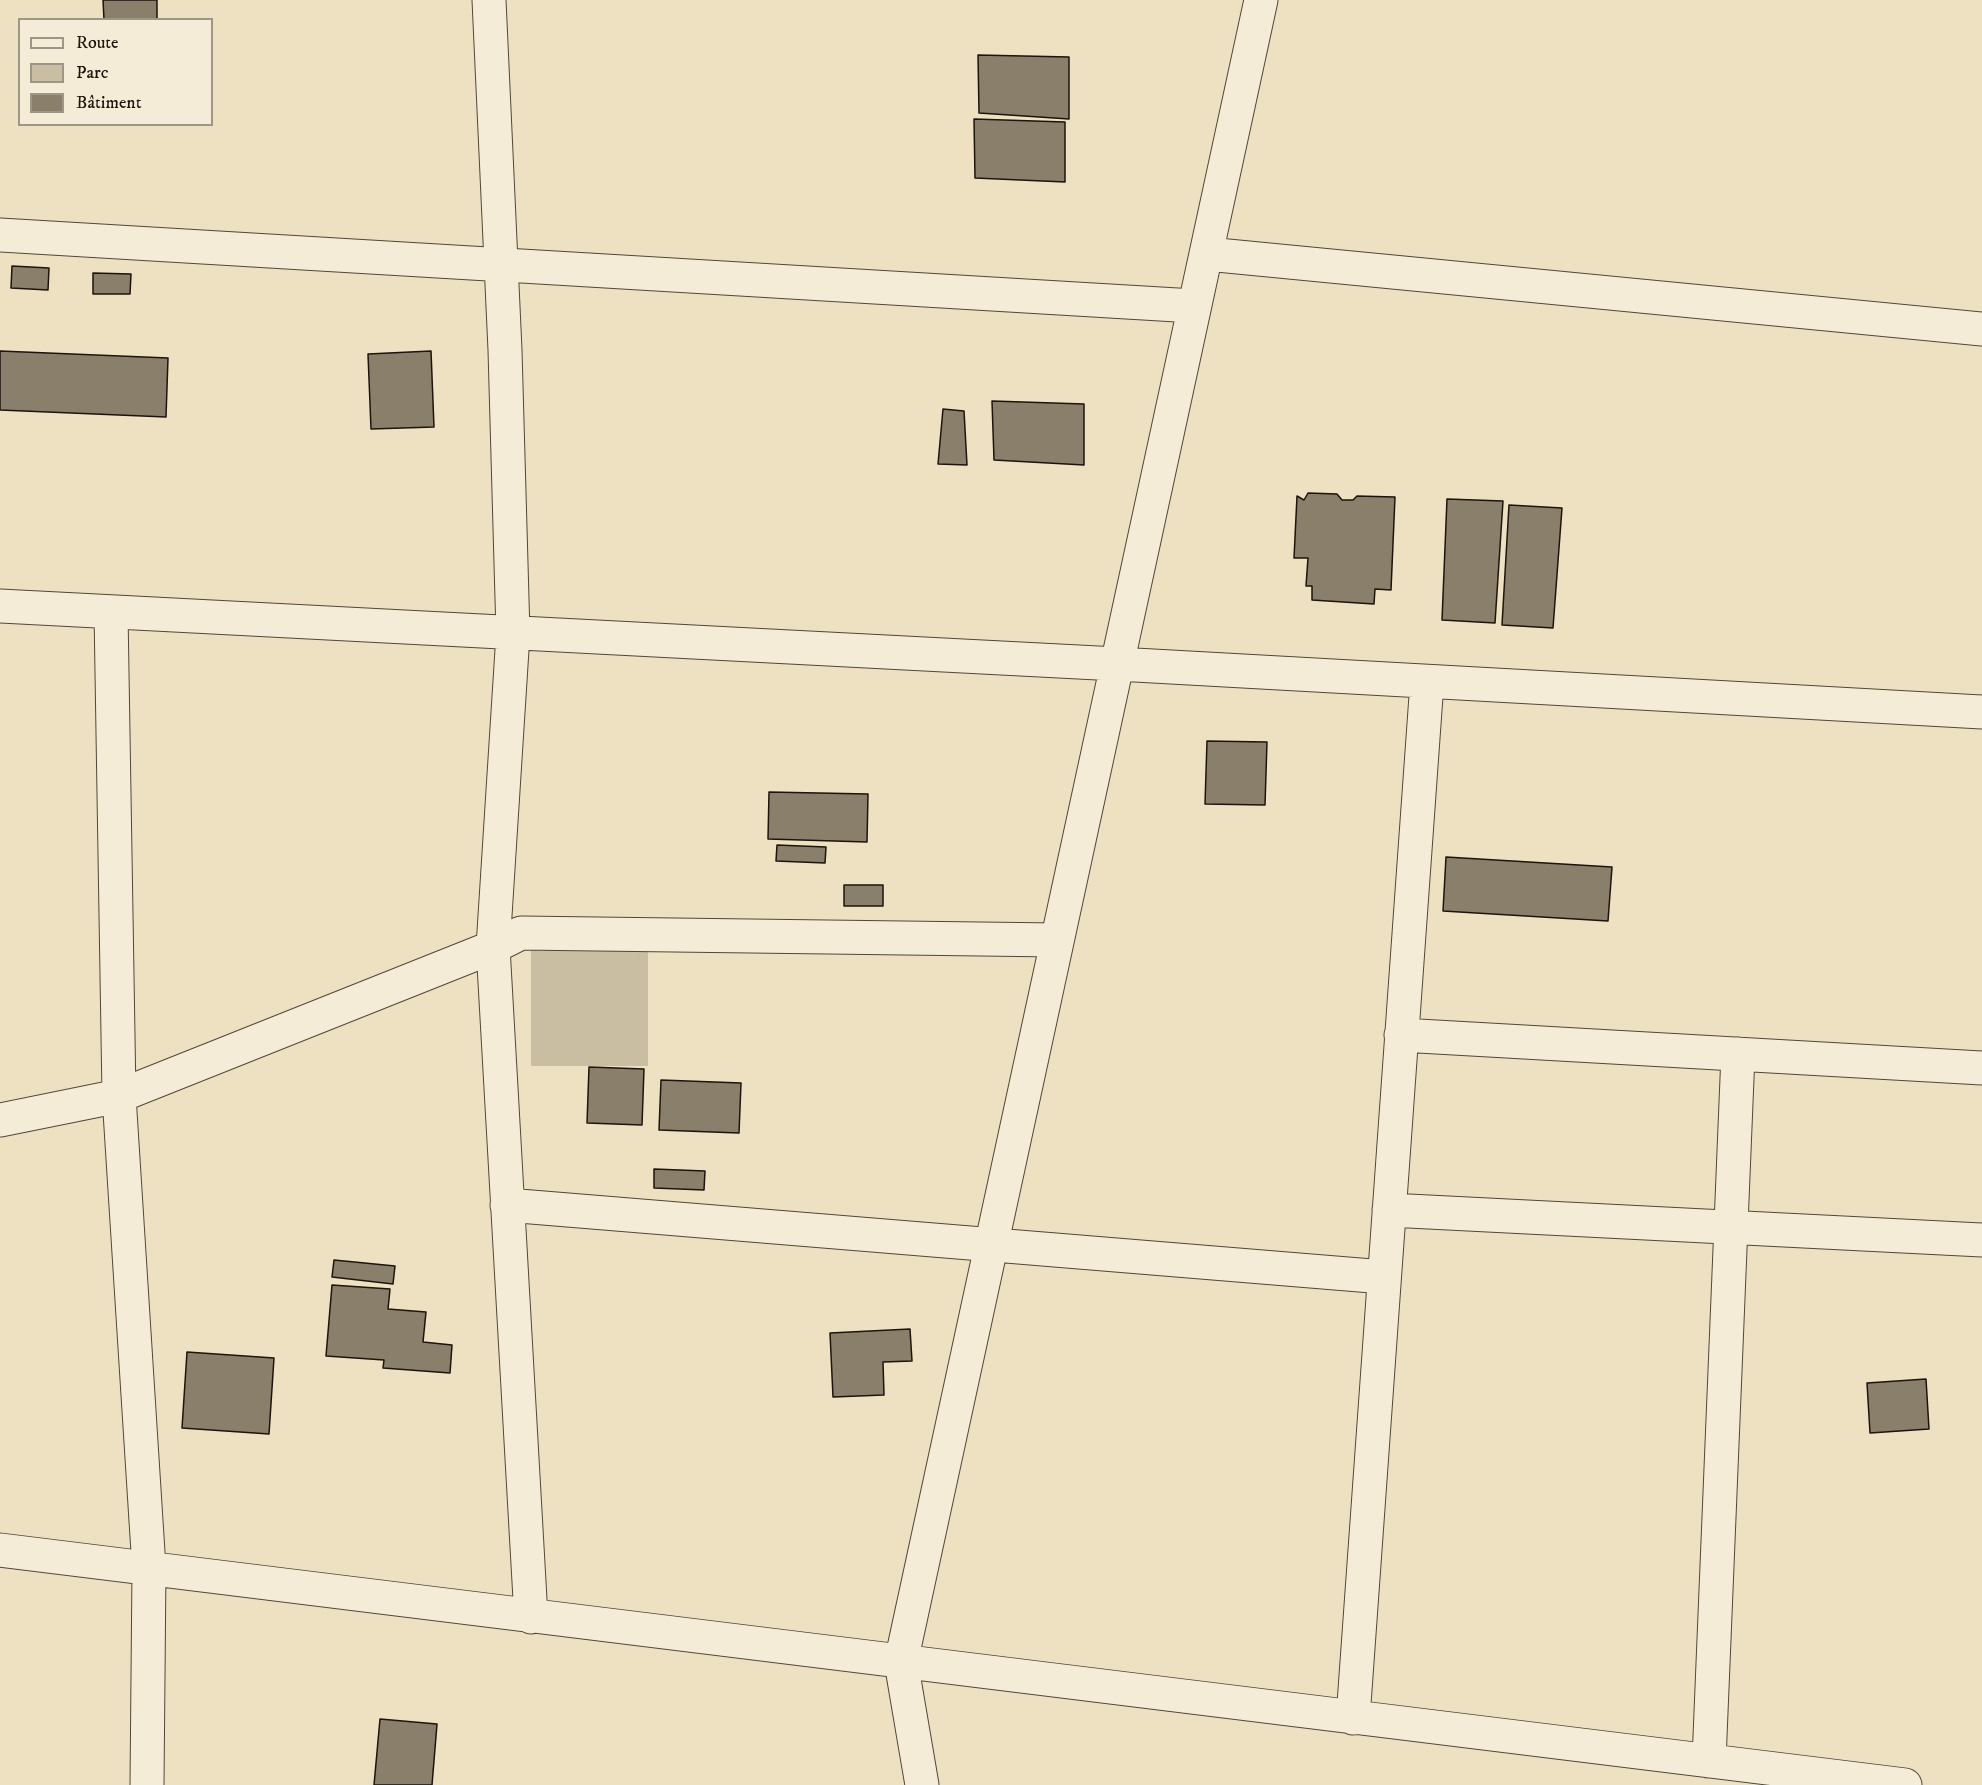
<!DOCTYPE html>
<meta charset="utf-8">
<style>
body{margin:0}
#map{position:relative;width:1982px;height:1785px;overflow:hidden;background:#eee1c1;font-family:"IM FELL DW Pica",serif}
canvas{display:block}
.legend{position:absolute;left:18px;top:18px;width:195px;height:108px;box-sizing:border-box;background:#f4ecd7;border:2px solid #9e9686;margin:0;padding:8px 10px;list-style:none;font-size:18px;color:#1d140c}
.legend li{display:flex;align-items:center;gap:12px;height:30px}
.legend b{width:30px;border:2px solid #9e9686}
</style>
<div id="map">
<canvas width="1982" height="1785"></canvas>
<ul class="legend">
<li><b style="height:8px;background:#f4ecd7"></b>Route</li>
<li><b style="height:16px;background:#cabea2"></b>Parc</li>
<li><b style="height:16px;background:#8a7f6a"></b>Bâtiment</li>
</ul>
</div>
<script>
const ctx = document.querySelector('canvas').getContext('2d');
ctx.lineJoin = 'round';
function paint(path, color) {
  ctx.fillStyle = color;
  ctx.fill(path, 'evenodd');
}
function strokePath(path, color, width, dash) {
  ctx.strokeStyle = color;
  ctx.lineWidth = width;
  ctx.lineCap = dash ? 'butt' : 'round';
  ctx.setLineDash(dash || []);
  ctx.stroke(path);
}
paint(new Path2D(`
 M531,950H648V1066H531Z`), '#cabea2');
const building = new Path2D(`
 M103,0H157V20H104Z
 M978,55L1069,57V119L979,113Z
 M974,119L1065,122V182L975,178Z
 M12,266L49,268L48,290L11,288Z
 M93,273L131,274L130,294H93Z
 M0,351L168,358L166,417L0,410Z
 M431,351L434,427L371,429L368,354Z
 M992,401L1084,404V465L994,460Z
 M943,409L964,411L967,465L938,464Z
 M1308,493L1337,494L1342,500H1353L1357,496L1395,497L1391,590L1375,589L1374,604L1312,600V586H1306L1308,558H1294L1297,496L1304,500Z
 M1447,499L1503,501L1495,623L1442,620Z
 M1509,505L1562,508L1553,628L1502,625Z
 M1207,741L1267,742L1265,805L1205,804Z
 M769,792L868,794L867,842L768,839Z
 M777,845L826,847L825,863L776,861Z
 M1446,857L1612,867L1608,921L1443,911Z
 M844,885H883V906H844Z
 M589,1067L644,1069L642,1125L587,1123Z
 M661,1080L741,1083L739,1133L659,1130Z
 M654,1169L705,1171L704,1190L654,1188Z
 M334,1260L395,1266L393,1284L332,1277Z
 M332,1285L390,1289L388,1309L426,1312L423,1342L452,1345L450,1373L383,1368L384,1360L326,1356Z
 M910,1329L912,1361L883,1362L884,1395L833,1397L830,1333Z
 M187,1352L274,1358L269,1434L182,1428Z
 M1926,1379L1929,1429L1870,1433L1867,1383Z
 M380,1719L437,1724L432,1785H374Z`);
paint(building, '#8a7f6a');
strokePath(building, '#1d140c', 1.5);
const minor = new Path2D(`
 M489,0L505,350L513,634L493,947L531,1617
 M0,235L1194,306
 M1207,254L1982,329
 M0,606L1117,664L1982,712
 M111,612L119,1096L149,1568L147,1785
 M1401,1035L1982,1068
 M0,1120L119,1096L493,947L521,933L1057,940
 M507,1205L1384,1277
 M1389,1210L1982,1240
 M0,1550L1905,1785
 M1353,1718L1427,682
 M1709,1761L1738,1054
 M922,1785L901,1662L1261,0`);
strokePath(minor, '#514739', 35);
strokePath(minor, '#f4ecd7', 33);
</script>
